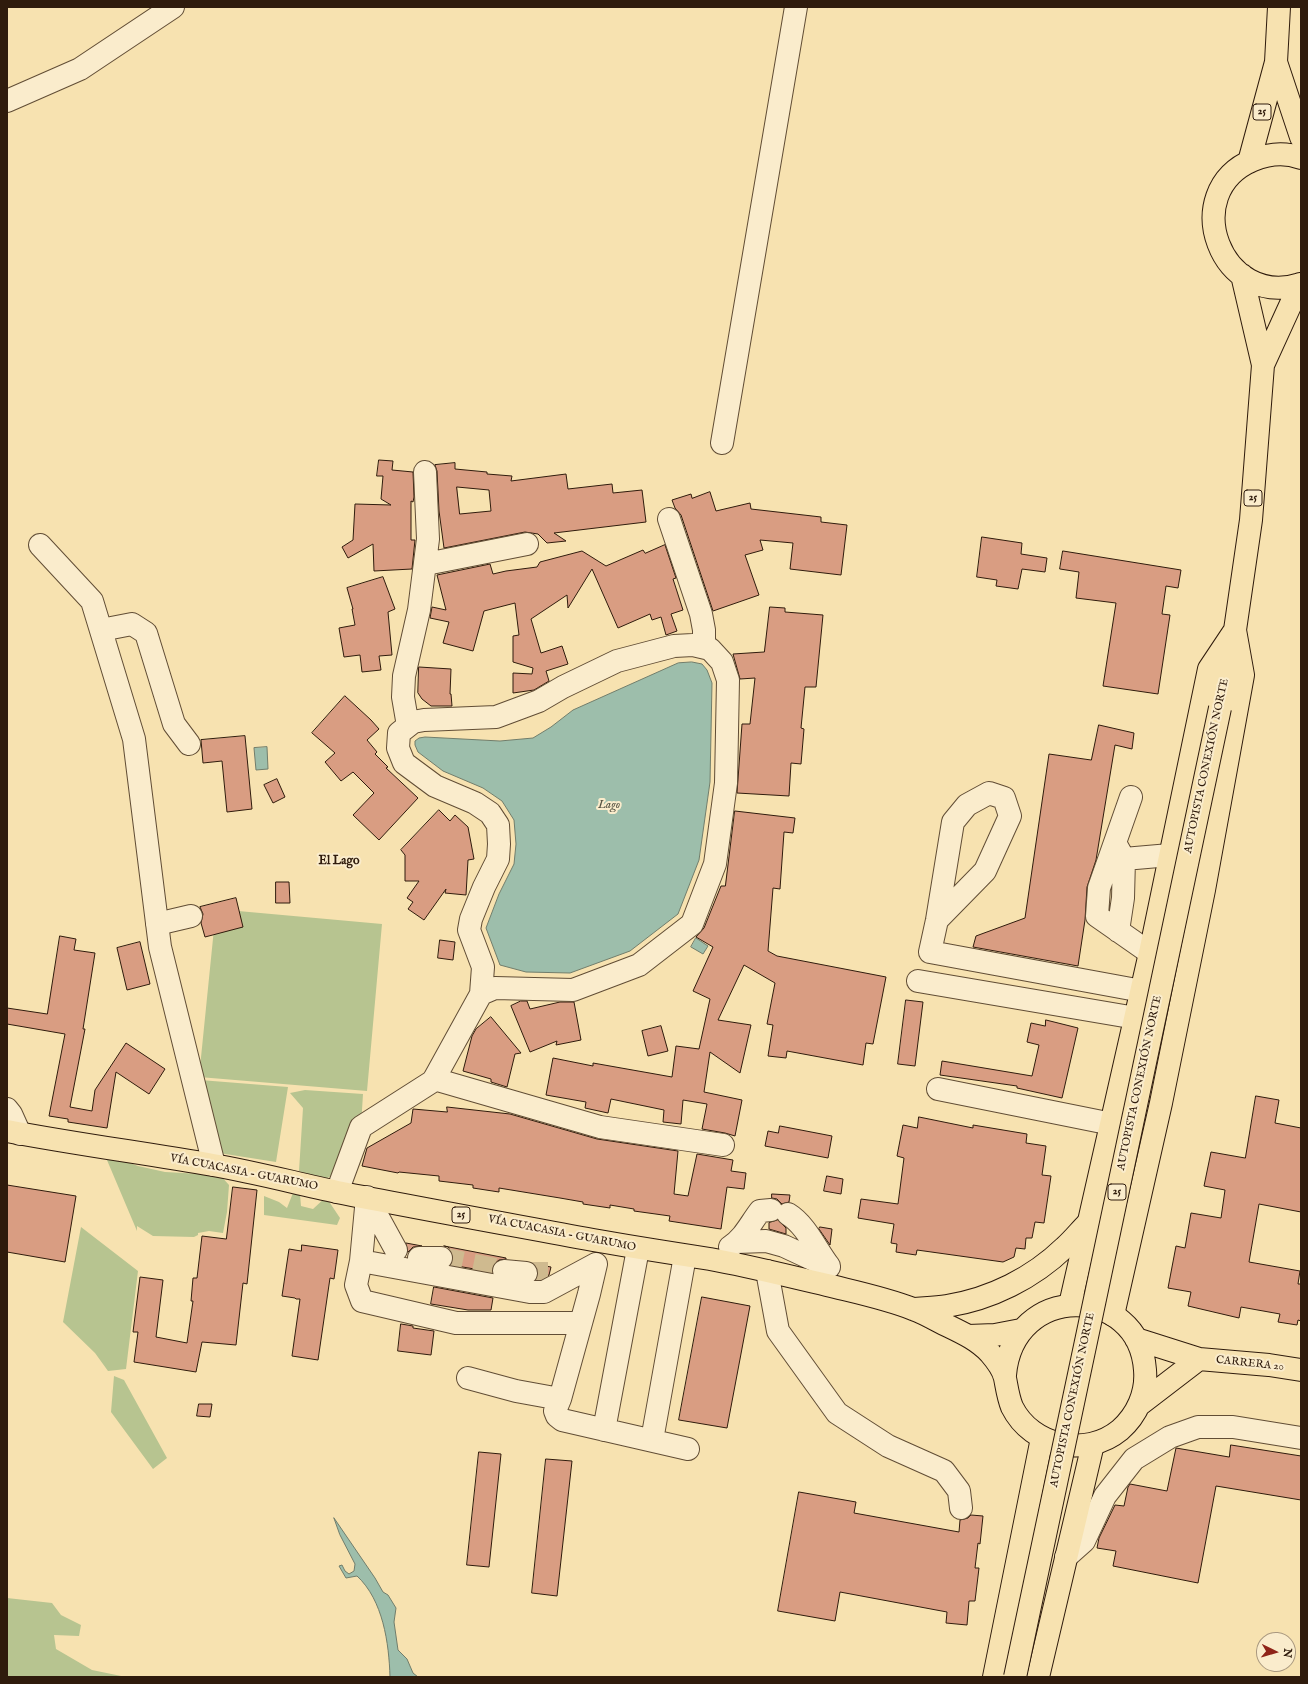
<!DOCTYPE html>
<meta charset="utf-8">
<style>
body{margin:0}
#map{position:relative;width:1308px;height:1684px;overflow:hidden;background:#f7e2b0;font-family:"IM FELL English",serif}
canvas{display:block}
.frame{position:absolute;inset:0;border:8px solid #2f1b0c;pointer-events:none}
.north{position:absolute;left:1256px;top:1632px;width:40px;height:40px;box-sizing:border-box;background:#faeccc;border:1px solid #a9987f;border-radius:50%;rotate:95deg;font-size:11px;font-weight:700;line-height:16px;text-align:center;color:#2f1b0c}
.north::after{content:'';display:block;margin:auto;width:14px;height:18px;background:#8f2418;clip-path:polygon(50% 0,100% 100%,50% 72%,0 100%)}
</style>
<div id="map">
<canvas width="1308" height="1684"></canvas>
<div class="frame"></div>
<div class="north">N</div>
</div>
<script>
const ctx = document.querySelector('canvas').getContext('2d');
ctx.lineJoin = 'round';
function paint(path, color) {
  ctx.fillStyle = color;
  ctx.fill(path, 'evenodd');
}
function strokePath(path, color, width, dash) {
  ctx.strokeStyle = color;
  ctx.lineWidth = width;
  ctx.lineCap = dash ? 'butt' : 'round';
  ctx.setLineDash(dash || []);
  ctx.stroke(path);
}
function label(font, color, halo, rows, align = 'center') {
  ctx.font = font + ' "IM FELL English",serif';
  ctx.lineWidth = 4;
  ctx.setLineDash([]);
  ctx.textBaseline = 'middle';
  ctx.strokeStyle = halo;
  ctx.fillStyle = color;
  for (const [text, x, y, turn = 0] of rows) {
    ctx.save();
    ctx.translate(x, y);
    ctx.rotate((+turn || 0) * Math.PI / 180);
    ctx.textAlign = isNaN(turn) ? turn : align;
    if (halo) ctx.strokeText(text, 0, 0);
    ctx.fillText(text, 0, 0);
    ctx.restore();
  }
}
paint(new Path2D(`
 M216,909L382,924L367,1091L199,1077Z
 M200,1080L288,1087L276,1162L219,1153Z
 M305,1090L363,1094L359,1157L356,1160L326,1179L314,1177L299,1171L303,1108L290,1093Z
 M104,1153L138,1166L165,1172L220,1175L229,1185L227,1212L223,1233L209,1231L198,1233V1235L194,1237L153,1236L137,1226V1231Z
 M293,1193L300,1194L301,1206L313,1209L326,1197L340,1218L337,1225L264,1215V1196L279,1202L287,1208Z
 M81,1227L138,1271L126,1369L108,1371L95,1353L63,1322Z
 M114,1376L124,1380L167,1458L153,1469L111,1412Z
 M7,1598L52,1603L61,1615L81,1625L79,1636L54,1635L56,1649L92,1670L126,1677H7Z`), '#b7c490');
const water = new Path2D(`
 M692,662L702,664L707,670L712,683L710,782L699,860L678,914L630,951L570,973L526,972L500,965L486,928L499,894L514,864L516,844L514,820L502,801L483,788L443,771L418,752L415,745V741L419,738L425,737L500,741L533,738L551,727L573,710L678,663Z
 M267,747L268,769L256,770L254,748Z
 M696,938L708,946L703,954L691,947Z
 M334,1518L375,1578L383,1592L388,1595L396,1608L394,1622L398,1650L407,1659L413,1673L418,1677H390C389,1643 383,1600 357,1576L346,1578L339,1566L342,1565L345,1571L349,1574L354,1571L355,1564L340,1535Z`);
paint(water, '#9dbeab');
strokePath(water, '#717d6b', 1);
const building = new Path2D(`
 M379,460L393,461L392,470L413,472L414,497L413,502L411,501V540H415L412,569L374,571L373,544L348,558L342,547L353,540L355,504L391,505L381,499L383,476H377Z
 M455,463V469L487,472V474L512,476L511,481L566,474L568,489L612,484L613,493L642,490L646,522L554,533L566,541L547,543L538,534L525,532L444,548L439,511L437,471L435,465ZM457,487L489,490L491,511L460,514Z
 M710,492L716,511L750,503L751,509L821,517V522L847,525L841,575L790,569L793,543L760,540L763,550L745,555L759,595L713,611L681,515L675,508L672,500L691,494L692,498Z
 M982,537L1022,543L1021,554L1047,558L1045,572L1022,569L1018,589L996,586L997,580L977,577Z
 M665,545L676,578L673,579L683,610L671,614L677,631L666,635L661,617L652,620L650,614L618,628L592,569L568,608L567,595L531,619L541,653L562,646L568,664L546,671L549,681L534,690L513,693V673L532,674L533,668L513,662V636L519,635L515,603L484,611L473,651L443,643L449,622L430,618L432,607L446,610L437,575L490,564L493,574L506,571L537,567L540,562L582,551L606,566L643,550L645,553Z
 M1063,551L1181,570L1178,588L1166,586L1162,614L1170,615L1158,694L1103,686L1116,603L1076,598L1079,572L1060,569Z
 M383,577L395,609L388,612L392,655L379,656L381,670L362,672L360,655L344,657L339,628L355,625L352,609H353L347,588Z
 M770,607L785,608V612L823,615L816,687H805L801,728L804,729L801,764L791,763L789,796L737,793L742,724H750L755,678L740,679L733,654L764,652Z
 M419,667L451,669L450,694H451L452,706H431L422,699L418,693Z
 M345,696L371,720L379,729L367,740L377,752L375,754L388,767L386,768L418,798L379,840L353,815L374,793L353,772L341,781L325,762L335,753L312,733Z
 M1099,725L1134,733L1132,749L1115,745L1096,860L1087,887L1085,920L1078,966L973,947L976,936L1025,918L1049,754L1091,760Z
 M245,736L252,809L227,812L222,761L203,763L201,740Z
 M277,779L285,797L273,803L264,785Z
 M439,810L450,821L455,815L468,827L474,859L468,860L466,895L445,893L446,889L424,920L408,909L413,902L407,898L419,881H405V855L401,850Z
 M735,811L795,818L793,833L784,832L780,889L773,888L768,951L777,956L886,977L873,1044L866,1043L863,1065L787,1051L786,1058L768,1056L773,1025L767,1024L775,983L744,965L718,1020L751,1025L740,1073L710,1052L704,1092L742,1100L735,1136L725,1133L702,1129L707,1104L683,1100L681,1124L663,1122L664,1110L611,1099L608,1113L585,1108L586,1102L546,1095L553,1058L593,1066V1063L672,1077L676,1046L699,1049L710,999L693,991L713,947L696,937L704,928L721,886H725Z
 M276,882H289L290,903H276Z
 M236,898L243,927L205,937L201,923L203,914L200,907Z
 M60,936L76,939L74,950L95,953L83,1029H85L70,1107L92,1111L95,1090L126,1043L165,1069L149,1094L116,1072L107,1128L68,1122V1119L49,1116L65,1034L7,1024V1008L47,1014Z
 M440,940L455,942L453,960L438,958Z
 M140,942L150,984L127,990L117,948Z
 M906,1000L923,1002L915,1066L898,1064Z
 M521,1001H527L530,1009L560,1002H574L581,1040L556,1045L557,1041L530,1052L511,1006Z
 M491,1017L521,1053L515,1054L507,1087L491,1082V1079L463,1071L472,1036L476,1029Z
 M1046,1020L1078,1028L1062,1098L1017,1088V1086L940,1075L942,1061L1032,1076L1039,1045L1027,1042L1031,1023L1045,1026Z
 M661,1026L668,1051L648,1056L642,1031Z
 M1256,1096L1279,1100L1275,1123L1301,1128V1212L1259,1204L1249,1262L1300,1271L1298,1284H1301V1321L1298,1320L1297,1325L1278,1322L1280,1314L1241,1307L1239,1318L1188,1306L1191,1292L1168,1288L1176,1246L1185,1248L1191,1213L1221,1218L1225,1190L1204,1186L1211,1152L1245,1158Z
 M447,1107L510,1114L597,1139L678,1151L674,1194L688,1196L697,1154L733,1160L731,1171L746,1173L744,1189L727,1187L721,1229L669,1221L670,1216L634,1211V1209L610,1205V1208L583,1204V1202L560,1198L499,1188V1192L473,1188V1185L439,1181V1176L399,1172L398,1173L362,1166L367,1148L411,1123L413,1109L447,1112Z
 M919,1117L973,1128V1125L1027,1134L1026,1143L1046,1146L1042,1175L1051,1176L1044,1223L1035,1222L1032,1238H1026L1025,1249L1016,1248L1014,1257L1003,1262L917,1250L916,1255L896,1252L897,1244L891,1243L894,1224L858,1218L861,1199L898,1204L904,1158L897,1156L903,1125L917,1128Z
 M780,1126L832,1136L828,1158L765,1146L768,1131L778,1133Z
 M827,1176L843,1179L841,1194L824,1191Z
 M7,1185L76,1196L65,1262L7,1252Z
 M233,1187L257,1190L247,1284L243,1283L236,1345L202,1342L196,1372L134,1362L138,1332H133L140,1277L163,1280L156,1337L187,1343L193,1301H191L193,1278H197L202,1236L226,1239Z
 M772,1194L790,1195L789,1202L782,1204L777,1199L772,1198Z
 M778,1220L786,1228V1234L769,1229V1223Z
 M820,1227L832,1229L830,1245L819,1229Z
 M406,1243L422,1246L413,1247L408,1252Z
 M302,1245L338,1250L334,1279L330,1278L318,1360L292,1356L300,1299H296L295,1298L282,1296L289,1249L301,1251Z
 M444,1246L506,1258V1259L499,1260L494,1264L492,1272L451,1265L453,1258L452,1252L448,1247Z
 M534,1264L551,1267L549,1275L541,1280H537L538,1274L537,1268Z
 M434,1287L493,1298L491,1310H468L431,1304Z
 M702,1297L750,1306L727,1428L679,1420Z
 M401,1324L413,1326V1328L434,1331L431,1355L398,1351Z
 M199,1404H212L210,1417L197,1416Z
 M1231,1445L1301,1456V1500L1216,1486L1198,1583L1113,1566L1116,1551L1097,1548L1099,1538L1115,1505L1124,1506L1128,1487L1130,1484L1167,1491L1176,1448L1229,1457Z
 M479,1452L501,1454L489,1567L467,1565Z
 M546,1459L572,1461L557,1596L532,1593Z
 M799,1492L856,1502L854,1513L959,1532L960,1520L968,1518L971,1515L983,1516L980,1544L978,1543L975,1568H979L975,1601H969L967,1625L946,1623L947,1612L840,1592L835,1621L778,1611Z`);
paint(building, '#d99d82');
strokePath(building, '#2f1b0c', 1);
strokePath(new Path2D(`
 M441,1258L504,1271
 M526,1273H549`), '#cfba8f', 22, [22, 11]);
const minor = new Path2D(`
 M7,101L80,69L173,7
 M722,443L796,7
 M669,519L701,614L704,630V647
 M40,545L92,601L134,739L160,947L214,1165
 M426,564L527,544
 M101,630L132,624L146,633L174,724L189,744
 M408,726L403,697L404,676L419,610L428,539L425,472
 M1131,797L1099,888L1097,916L1150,953
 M1115,843L1124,859L1123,898L1118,931
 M1124,859L1170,855
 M937,920L985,871L1010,816L1004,798L989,793L967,805L953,822L937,920L930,952L1142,991
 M157,924L191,916
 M918,981L1136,1018
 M434,1079L600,1127L723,1145
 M938,1089L1112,1124
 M7,1109L11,1114L20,1134
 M337,1192L361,1127L433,1081L481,994L483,967L469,930L471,919L484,887L498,859L499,844L498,825L490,813L475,803L435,786L404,763L398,748L399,733L413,722L424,720L496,717L539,701L563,687L617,661L674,646L693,645L710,649L722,662L728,680L726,783L715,864L692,924L639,965L573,990L495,988L481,994
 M788,1214C806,1225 816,1249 829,1266
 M737,1242L766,1241L784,1246L829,1267
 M730,1247C744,1238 750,1224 760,1211L771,1210
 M396,1250L367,1197L361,1261L356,1285L362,1301L456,1323H581
 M419,1258H441
 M361,1261L530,1292H544L596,1264
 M504,1271L526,1273
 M767,1271L778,1331L837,1413L888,1446L944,1471L959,1491L961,1508
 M468,1378L516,1391L560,1399L589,1294L596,1264
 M560,1399L555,1411L557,1416L562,1420L688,1449
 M604,1430L638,1249
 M652,1440L685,1256
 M1066,1557L1084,1541L1105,1496L1134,1459L1170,1437L1198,1427H1233L1301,1438`);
const major = new Path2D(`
 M7,1131C75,1144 144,1153 213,1165C254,1172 295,1183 337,1192C422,1209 507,1224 593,1240C632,1247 671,1253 710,1259C749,1266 788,1276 827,1285C855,1292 885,1298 913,1309C922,1312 931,1317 940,1322C958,1331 976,1338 990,1353C996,1360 1003,1369 1005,1378C1007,1388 1008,1397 1012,1407C1032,1447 1086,1458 1120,1430C1137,1415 1147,1393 1145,1370C1139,1284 1013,1282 1005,1375
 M913,1309C924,1308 936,1308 947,1306C991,1299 1033,1278 1065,1247C1073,1240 1080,1231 1088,1223
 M968,1336L995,1335L1021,1330
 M1136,1339L1199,1359L1269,1365L1301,1370
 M1139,1405L1199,1359`);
const highway = new Path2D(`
 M1276,62L1301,137
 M1301,158C1285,152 1268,154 1253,160C1177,192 1221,310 1301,284
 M1249,162L1276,62L1279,7
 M1263,365L1300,284
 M1220,708L1235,630L1251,520L1263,365L1242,275
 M1070,1305L1150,953L1209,669L1235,630
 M1113,1315L1161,1103L1204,890L1243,675L1235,630
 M994,1677L1042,1438
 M1038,1677L1093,1444`);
strokePath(minor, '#614d35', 24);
strokePath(major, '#2f1b0c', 24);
strokePath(highway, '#2f1b0c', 24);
strokePath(minor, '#faeccc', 22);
strokePath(major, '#f7e2b0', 22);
strokePath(highway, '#f7e2b0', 22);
const highwayBridge = new Path2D(`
 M1015,1677L1220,708`);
strokePath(highwayBridge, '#2f1b0c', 24, []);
strokePath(highwayBridge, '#f7e2b0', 22);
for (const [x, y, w] of [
 [1262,112,18],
 [1253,498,18],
 [1117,1192,18],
 [461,1215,18]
]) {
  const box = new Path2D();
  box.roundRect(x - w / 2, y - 8, w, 16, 3);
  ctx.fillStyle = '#faeccc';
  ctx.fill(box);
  strokePath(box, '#2f1b0c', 1);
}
label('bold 10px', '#2f1b0c', null, [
 ["25",1262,112],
 ["25",1253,498],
 ["25",1117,1192],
 ["25",461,1215]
]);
label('11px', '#2f1b0c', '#faeccc', [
 ["AUTOPISTA CONEXIÓN NORTE",1207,766,-78],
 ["AUTOPISTA CONEXIÓN NORTE",1140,1083,-78],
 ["VÍA CUACASIA - GUARUMO",244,1173,11],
 ["VÍA CUACASIA - GUARUMO",562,1234,11],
 ["CARRERA 20",1250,1364,6],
 ["AUTOPISTA CONEXIÓN NORTE",1073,1400,-78]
]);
label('italic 12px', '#565444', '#faeccc', [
 ["Lago",609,806]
]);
label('bold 12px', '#2f1b0c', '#faeccc', [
 ["El Lago",339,862]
]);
</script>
